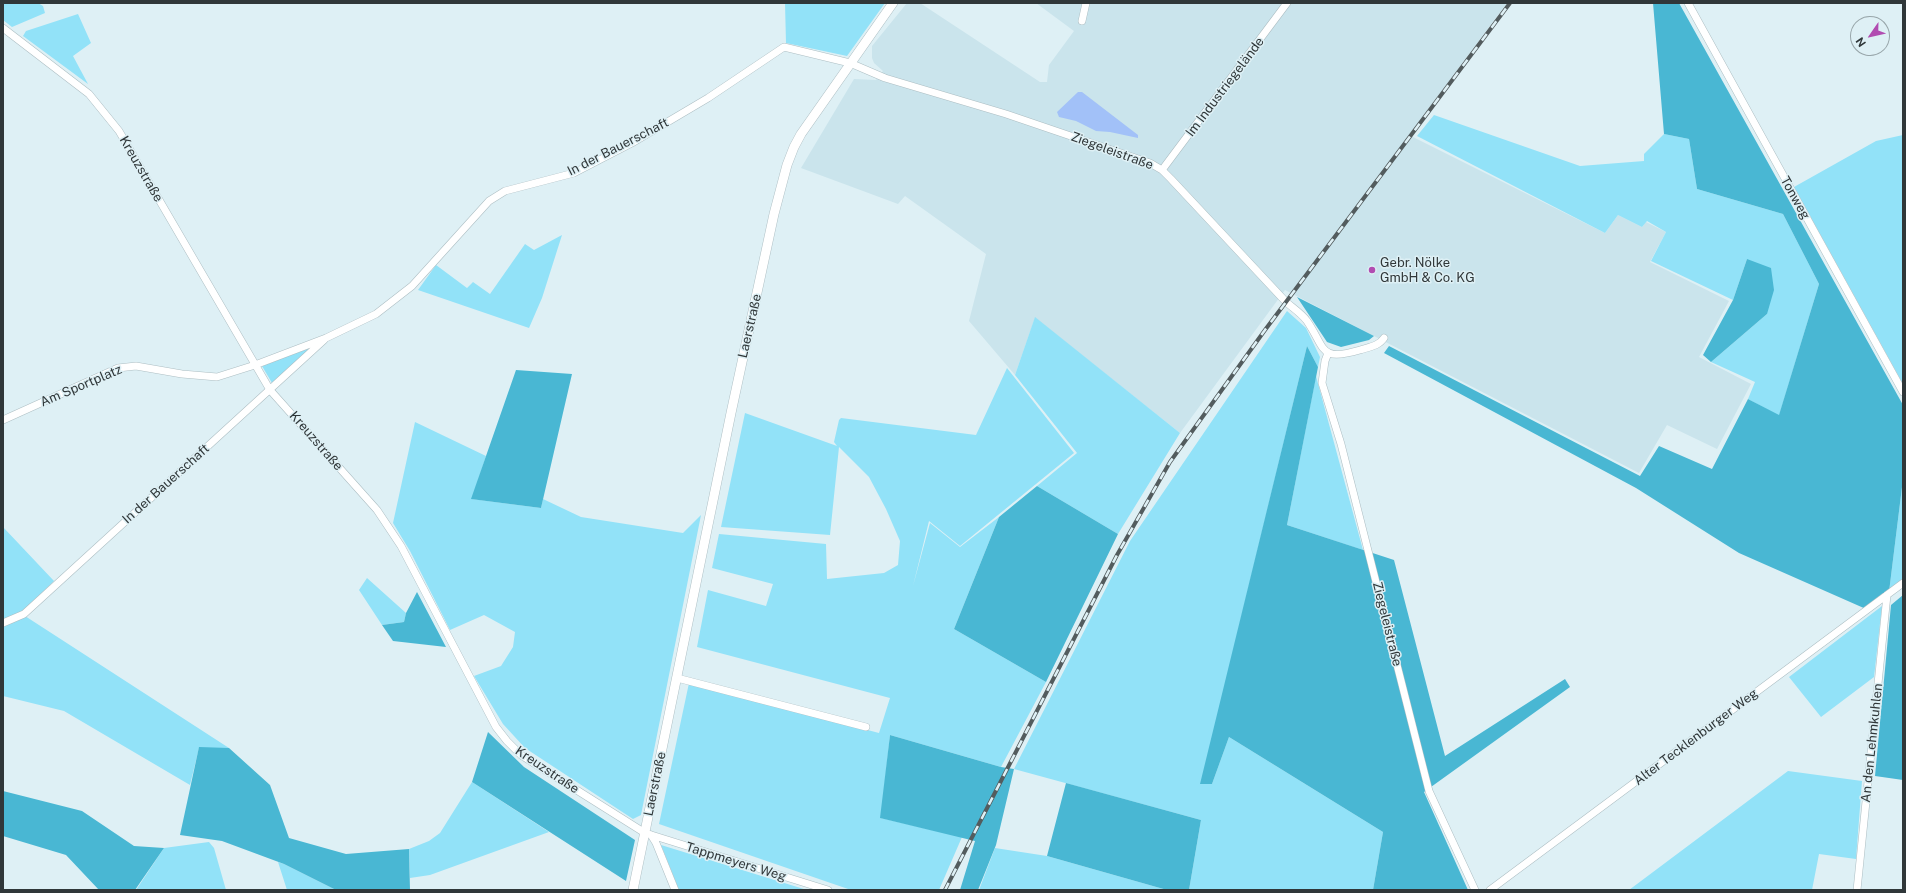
<!DOCTYPE html>
<meta charset="utf-8">
<style>
body{margin:0}
#map{position:relative;width:1906px;height:893px;overflow:hidden;background:#def0f5;font-family:"Public Sans",sans-serif}
canvas{display:block}
.frame{position:absolute;inset:0;border:4px solid #303739;pointer-events:none}
.north{position:absolute;left:1850px;top:16px;width:40px;height:40px;box-sizing:border-box;background:#def0f5;border:1px solid #98a6aa;border-radius:50%;rotate:236deg;font-size:11px;font-weight:700;line-height:16px;text-align:center;color:#303739}
.north::after{content:'';display:block;margin:auto;width:14px;height:18px;background:#b14cb1;clip-path:polygon(50% 0,100% 100%,50% 72%,0 100%)}
</style>
<div id="map">
<canvas width="1906" height="893"></canvas>
<div class="frame"></div>
<div class="north">N</div>
</div>
<script>
const ctx = document.querySelector('canvas').getContext('2d');
ctx.lineJoin = 'round';
function paint(path, color) {
  ctx.fillStyle = color;
  ctx.fill(path, 'evenodd');
}
function strokePath(path, color, width, dash) {
  ctx.strokeStyle = color;
  ctx.lineWidth = width;
  ctx.lineCap = dash ? 'butt' : 'round';
  ctx.setLineDash(dash || []);
  ctx.stroke(path);
}
function label(font, color, halo, rows, align = 'center') {
  ctx.font = font + ' "Public Sans",sans-serif';
  ctx.lineWidth = 3;
  ctx.setLineDash([]);
  ctx.textBaseline = 'middle';
  ctx.strokeStyle = halo;
  ctx.fillStyle = color;
  for (const [text, x, y, turn = 0] of rows) {
    ctx.save();
    ctx.translate(x, y);
    ctx.rotate((+turn || 0) * Math.PI / 180);
    ctx.textAlign = isNaN(turn) ? turn : align;
    if (halo) ctx.strokeText(text, 0, 0);
    ctx.fillText(text, 0, 0);
    ctx.restore();
  }
}
paint(new Path2D(`
 M907,3H920L1040,82H1047L1049,65L1074,31L1036,3H1507L1409,135L1605,233L1618,215L1642,227L1646,222L1666,232L1650,262L1729,301L1699,357L1751,384L1717,449L1667,425L1639,473L1285,290L1180,433L1035,318L1015,375L969,321L986,254L905,196L898,204L801,168L854,79L876,80L883,71L874,63L872,58V46Z`), '#cae4ec');
paint(new Path2D(`
 M3,3H38L43,6L45,13L12,27L3,20Z
 M785,3H885L847,56L786,43Z
 M78,14L91,43L73,56L88,84L23,36L26,31Z
 M1434,115L1580,166L1644,161V154L1664,134L1689,139L1697,189L1783,214L1819,284L1779,416L1748,399L1755,382L1711,362L1767,314L1747,259L1733,300L1651,261L1666,232L1647,221L1642,227L1618,215L1605,233L1417,136Z
 M1903,135V384L1794,187L1876,141Z
 M562,235L542,298L529,328L418,290L436,265L467,288L473,282L490,294L525,244L534,250Z
 M1287,311L1306,328L1320,357L1318,367L1307,346L1201,784H1212L1229,737L1383,832L1373,890H1189L1201,820L1014,769L1130,541Z
 M1035,317L1180,433L1118,534L1037,486L1077,453L1015,375Z
 M309,348L310,350L272,383L262,366Z
 M1007,368L1074,453L960,546L929,521L913,586L930,523L960,547L999,517L954,629L1046,682L1001,767L890,735L881,818L962,837L939,890H851L659,824L689,683L879,733L890,698L697,647L708,590L766,606L773,584L712,568L719,534L826,544L827,579L884,573L898,565L900,541L886,509L869,477L839,447L830,535L721,527L745,413L837,446L834,442L839,420L841,418L976,435Z
 M1316,376L1363,550L1287,525Z
 M415,422L486,456L472,499L541,508L543,499L581,517L683,533L701,515L641,815L633,819L525,748L503,724L474,676L501,666L513,647L515,632L484,615L450,630L410,551L393,523Z
 M1903,479V581L1889,592Z
 M3,527L54,581L23,611L3,620Z
 M367,578L406,613L404,622L382,625L359,590Z
 M1882,606L1874,677L1821,717L1789,677Z
 M25,616L229,748H199L190,785L64,711L3,696V627Z
 M1788,771L1862,781L1856,859L1819,854L1812,890H1629Z
 M472,782L549,832L430,875L410,878L409,849L429,841L440,833Z
 M209,842L214,848L226,890H136L164,848Z
 M661,845L807,890H679Z
 M995,848L1047,856L1167,890H979Z
 M278,862L284,864L336,890H287Z`), '#92e2f8');
paint(new Path2D(`
 M1653,3H1679L1903,405V479L1889,592L1866,609L1739,553L1636,488L1384,353L1389,346L1640,476L1659,446L1712,469L1748,399L1779,415L1819,284L1783,214L1697,189L1689,139L1664,134Z
 M1747,259L1771,268L1774,290L1767,314L1711,362L1703,355L1733,300Z
 M1297,297L1374,336L1369,340L1341,347L1327,342Z
 M1307,346L1318,367L1287,525L1394,560L1445,756L1565,679L1570,687L1424,792L1468,890H1373L1383,832L1229,737L1212,784H1200Z
 M516,370L572,374L541,508L471,499Z
 M1037,486L1118,534L1046,682L954,629L999,517Z
 M417,592L446,647L393,641L382,625L404,622L406,613Z
 M1903,595V780L1875,776L1891,605Z
 M488,732L524,767L635,840L626,881L472,782Z
 M890,735L1001,767L1014,769L996,845L978,890H960L975,841L880,818Z
 M199,747L229,748L270,785L289,838L346,854L409,849L410,890H336L284,864L222,841L180,835Z
 M1066,783L1201,820L1189,890H1167L1047,856Z
 M3,791L82,811L134,846L164,848L135,890H99L66,855L3,836Z`), '#49b7d3');
paint(new Path2D(`
 M1078,92H1082L1138,135V138L1110,132L1096,131L1076,121L1059,117L1057,112Z`), '#a2c1f8');
const street = new Path2D(`
 M1688,3L1903,392
 M1082,21L1086,3
 M3,28L89,94L119,131L270,390L377,510L401,546L496,727L507,741L521,755L645,833L828,890
 M1162,170L1287,3
 M1328,353L1325,361L1322,383L1341,444L1429,791L1475,890
 M3,420L118,368L136,366L182,374L217,377L255,365L326,338L376,314L412,286L489,201L505,191L574,173L632,143L708,98L784,47L850,63L885,78L1006,114L1150,163L1162,170L1171,179L1286,302C1293,308 1302,314 1307,321C1326,349 1319,362 1360,350C1369,347 1379,346 1384,338
 M3,623L24,614L324,340
 M677,678L866,727
 M651,835L656,843L675,890
 M1490,890L1903,583
 M1857,890L1887,595`);
const secondary = new Path2D(`
 M633,890L731,413L774,214L787,165L794,147L801,134L893,3`);
strokePath(street, '#adbec3', 8);
strokePath(secondary, '#adbec3', 10);
strokePath(street, '#fff', 7);
strokePath(secondary, '#fff', 9);
const rail = new Path2D(`
 M945,890L1117,555L1170,462L1265,330L1510,3`);
strokePath(rail, '#535c5e', 4);
strokePath(rail, '#def0f5', 2.5, [8]);
for (const [x, y, r, color] of [
 [1372,270,4,"#b14cb1"]
]) {
  const dot = new Path2D();
  dot.arc(x, y, r, 0, 2 * Math.PI);
  ctx.fillStyle = color;
  ctx.fill(dot);
  strokePath(dot, '#def0f5', 1.5);
}
label('13px', '#303739', '#def0f5', [
 ["Im Industriegelände",1225,87,-53],
 ["In der Bauerschaft",618,147,-27],
 ["Ziegeleistraße",1112,151,20],
 ["Kreuzstraße",141,169,60],
 ["Tonweg",1795,198,61],
 ["Laerstraße",750,326,-77],
 ["Am Sportplatz",81,386,-23],
 ["Kreuzstraße",316,441,49],
 ["In der Bauerschaft",166,484,-42],
 ["Ziegeleistraße",1387,624,76],
 ["Alter Tecklenburger Weg",1696,737,-37],
 ["An den Lehmkuhlen",1872,743,-84],
 ["Kreuzstraße",547,770,34],
 ["Laerstraße",655,784,-78],
 ["Tappmeyers Weg",736,862,17]
]);
label('13px', '#303739', '#def0f5', [
 ["Gebr. Nölke",1380,263],
 ["GmbH & Co. KG",1380,278]
], 'left');
</script>
